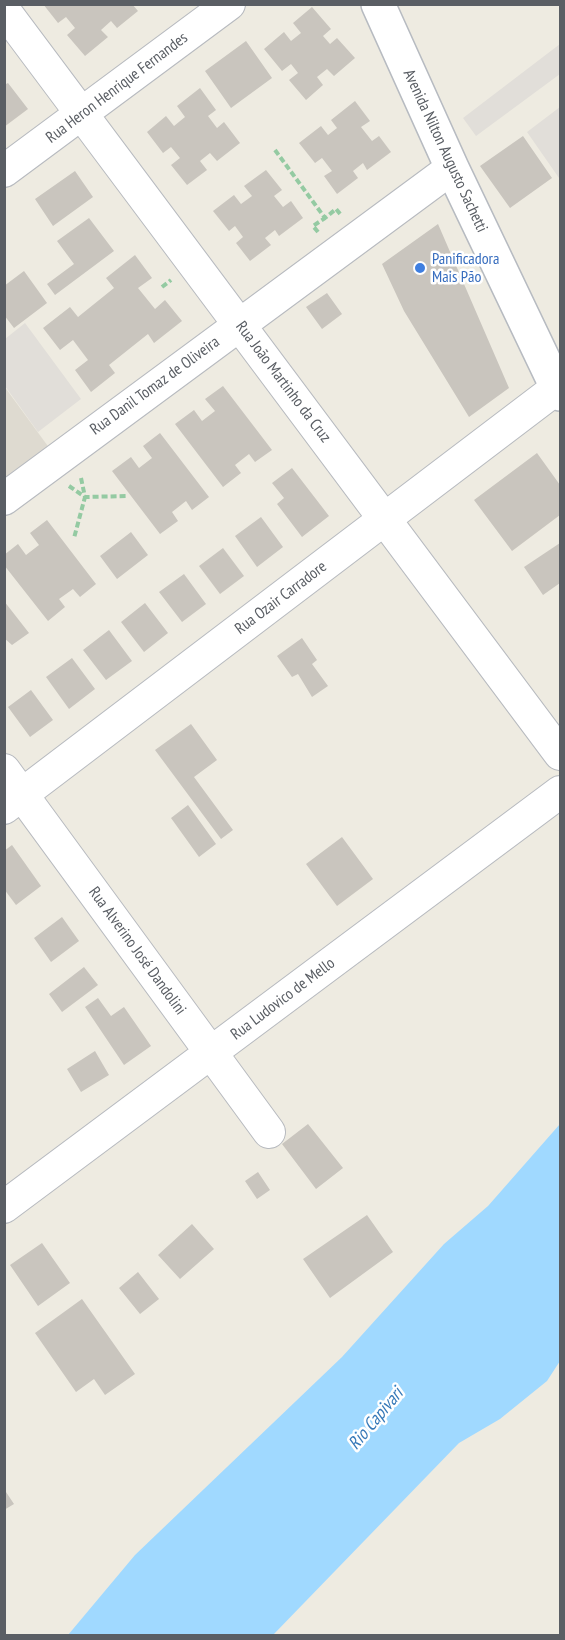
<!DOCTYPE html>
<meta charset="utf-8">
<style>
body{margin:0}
#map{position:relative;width:565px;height:1640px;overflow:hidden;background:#eeebe1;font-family:"PT Sans Narrow",sans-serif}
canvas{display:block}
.frame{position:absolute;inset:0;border:6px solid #5a5e64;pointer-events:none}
</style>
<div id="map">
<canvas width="565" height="1640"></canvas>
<div class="frame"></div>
</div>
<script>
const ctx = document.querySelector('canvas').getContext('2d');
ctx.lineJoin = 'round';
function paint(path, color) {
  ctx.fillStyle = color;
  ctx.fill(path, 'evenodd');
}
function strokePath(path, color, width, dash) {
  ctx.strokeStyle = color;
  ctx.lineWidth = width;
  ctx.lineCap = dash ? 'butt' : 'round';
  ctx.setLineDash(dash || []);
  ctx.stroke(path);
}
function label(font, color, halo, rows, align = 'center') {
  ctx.font = font + ' "PT Sans Narrow",sans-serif';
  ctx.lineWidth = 5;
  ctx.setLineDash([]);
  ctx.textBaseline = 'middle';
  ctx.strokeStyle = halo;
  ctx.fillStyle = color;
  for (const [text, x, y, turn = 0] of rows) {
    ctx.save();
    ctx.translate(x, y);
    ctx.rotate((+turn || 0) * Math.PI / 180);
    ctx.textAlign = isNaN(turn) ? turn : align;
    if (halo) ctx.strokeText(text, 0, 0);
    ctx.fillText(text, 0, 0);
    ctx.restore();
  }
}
paint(new Path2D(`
 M560,44V74L476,136L463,118Z
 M560,107V177L559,178L527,132Z
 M25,323L81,399L38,432L5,386V339Z`), '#e1ded9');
paint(new Path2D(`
 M4,386L50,449L4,483Z`), '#dedad0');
paint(new Path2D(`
 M560,1124V1361L547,1381L500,1419L459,1443L273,1635H68L135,1555L342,1357L444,1244L488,1206Z`), '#a0d9ff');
paint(new Path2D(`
 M43,4H132L138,11L117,28L111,21L101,30L108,37L85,56L67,35L75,28L66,17L58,23Z
 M312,7L331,29L323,36L330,44L337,38L355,58L334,76L327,69L317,77L323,85L306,100L289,80L298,73L291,64L282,71L264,49L284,32L291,41L301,33L293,23Z
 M246,41L272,78L231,108L205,71Z
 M8,83L28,109L4,127V85Z
 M200,88L216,110L208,116L217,128L224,122L240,143L217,161L210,153L200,161L207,170L187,185L171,165L180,158L171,147L163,153L147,132L166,116L174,126L185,117L177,106Z
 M355,101L370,121L361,127L372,141L379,136L391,152L367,170L363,163L353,171L358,178L337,194L324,176L332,171L322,158L315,163L299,143L321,126L328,135L337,128L331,120Z
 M523,136L552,178L510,208L480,166Z
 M266,170L282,190L274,196L283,207L291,201L303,218L279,236L275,230L265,238L271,245L250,261L236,243L243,237L235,226L229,231L213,211L234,195L241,204L252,196L244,186Z
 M75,171L93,197L53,226L35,199Z
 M89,218L114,251L55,295L47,284L74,264L57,241Z
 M438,224L509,388L469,417L404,311L382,264Z
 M135,255L152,278L138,288L155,309L165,300L182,321L154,343L148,334L109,365L115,373L91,392L75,370L88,360L73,340L60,350L43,328L70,307L78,317L114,288L106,278Z
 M24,271L47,303L14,328L4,315V286Z
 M327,293L342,314L322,329L306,307Z
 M223,386L272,450L255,462L249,454L235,465L241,473L223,487L175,424L194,410L202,421L215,411L205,399Z
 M160,433L209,497L192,510L186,501L172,512L178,521L160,534L112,471L131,457L139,468L152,458L143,446Z
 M537,453L560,485V515L512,551L474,500Z
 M292,468L329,516L302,537L277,504L284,498L272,483Z
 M261,517L283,547L257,567L235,536Z
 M47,520L96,584L80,597L73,589L59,599L65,607L48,621L4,565V555L18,544L26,555L39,545L30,533Z
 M131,532L148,555L117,579L100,556Z
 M560,543V583L543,595L524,567Z
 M223,548L244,576L220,594L199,566Z
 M184,574L206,604L182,622L159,592Z
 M4,601L29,633L12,645L4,638Z
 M145,603L168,633L144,652L121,622Z
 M109,630L132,661L106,680L83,650Z
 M302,638L317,660L312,664L328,686L312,697L298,674L292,677L277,656Z
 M72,658L95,689L69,709L46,677Z
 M31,690L53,720L30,737L8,707Z
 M191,724L217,760L194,777L233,830L221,839L155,750Z
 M188,805L216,844L199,857L171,818Z
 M342,837L373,879L337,906L306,864Z
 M12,845L41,886L16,905L4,889V851Z
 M62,917L79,941L51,962L34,938Z
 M84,967L98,985L62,1012L49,994Z
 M98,998L111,1016L124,1007L151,1046L124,1065L85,1007Z
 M95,1051L109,1075L81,1092L67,1069Z
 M308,1124L343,1168L316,1189L282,1144Z
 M258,1172L270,1190L257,1199L245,1181Z
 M367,1215L393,1252L330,1298L303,1259Z
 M192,1224L214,1249L180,1279L158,1255Z
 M42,1243L70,1283L38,1306L10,1265Z
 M138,1272L159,1299L140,1314L119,1288Z
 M82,1299L135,1374L105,1395L94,1379L76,1392L35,1333Z
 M4,1489L14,1504L4,1510Z`), '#c9c5be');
const minor = new Path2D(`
 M4,10L560,754
 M4,171L229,4
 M4,499L452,168
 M4,770L269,1132
 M4,808L557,388
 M4,1207L560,792`);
const secondary = new Path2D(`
 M378,4L452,168L560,394`);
strokePath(minor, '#b7babf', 34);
strokePath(secondary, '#b7bbc1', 36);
strokePath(new Path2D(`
 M275,150L325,218L336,209L341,215
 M318,232L313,226L325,218
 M162,287L171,280
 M81,478L85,497L126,496
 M69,486L85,497L74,538`), '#94caa2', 4, [6, 3]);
strokePath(minor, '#fff', 32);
strokePath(secondary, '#fff', 33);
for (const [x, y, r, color] of [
 [420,268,6,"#3f7fe0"]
]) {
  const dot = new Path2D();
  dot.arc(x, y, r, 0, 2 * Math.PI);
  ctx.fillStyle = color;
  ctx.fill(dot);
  strokePath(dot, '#fff', 2);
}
label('16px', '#5a5e64', '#fff', [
 ["Rua Heron Henrique Fernandes",117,88,-37],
 ["Avenida Nilton Augusto Sachetti",445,151,65],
 ["Rua João Martinho da Cruz",283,382,53],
 ["Rua Danil Tomaz de Oliveira",155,386,-36],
 ["Rua Ozair Carradore",281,598,-37],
 ["Rua Alverino José Dandolini",137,951,54],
 ["Rua Ludovico de Mello",283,999,-37]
]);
label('16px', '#366cbe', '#fff', [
 ["Panificadora",432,259],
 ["Mais Pão",432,277]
], 'left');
label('italic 18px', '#3679b8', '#fff', [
 ["Rio Capivari",376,1419,-50]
]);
</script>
